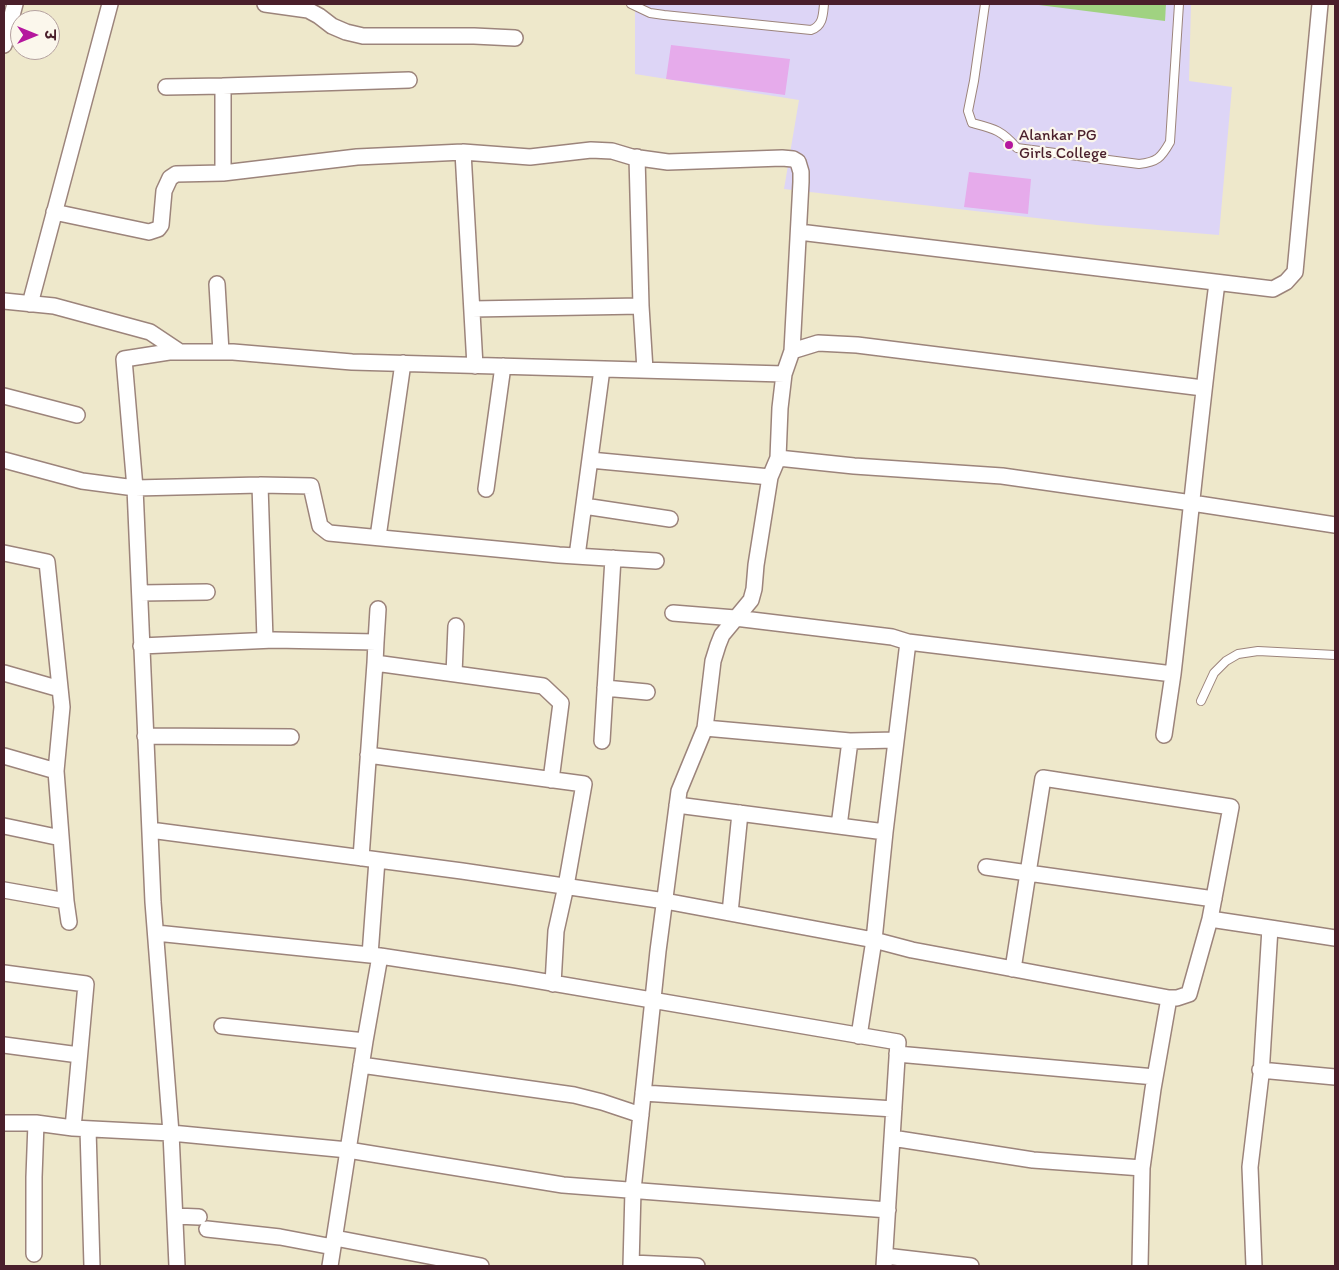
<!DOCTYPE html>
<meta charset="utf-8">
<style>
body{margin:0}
#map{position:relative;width:1339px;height:1270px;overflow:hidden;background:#eee8cb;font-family:Itim,"Playpen Sans Deva",sans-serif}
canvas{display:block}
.frame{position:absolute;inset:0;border:5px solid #4a1f2b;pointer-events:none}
.north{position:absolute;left:10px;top:10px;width:50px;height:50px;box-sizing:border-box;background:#fbf7ec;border:1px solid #b4a19f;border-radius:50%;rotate:90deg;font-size:14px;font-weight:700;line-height:20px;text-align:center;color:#4a1f2b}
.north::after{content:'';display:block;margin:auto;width:18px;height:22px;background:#b5179e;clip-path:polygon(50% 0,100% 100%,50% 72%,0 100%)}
</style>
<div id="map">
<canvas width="1339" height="1270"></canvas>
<div class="frame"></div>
<div class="north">उ</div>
</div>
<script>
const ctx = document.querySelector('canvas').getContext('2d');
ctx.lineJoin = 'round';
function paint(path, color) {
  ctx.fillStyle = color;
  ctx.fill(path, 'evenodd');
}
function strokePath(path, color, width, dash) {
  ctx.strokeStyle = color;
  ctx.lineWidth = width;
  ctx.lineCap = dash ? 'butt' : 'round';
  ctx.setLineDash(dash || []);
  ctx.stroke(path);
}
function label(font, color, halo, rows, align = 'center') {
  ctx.font = font + ' Itim,sans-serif';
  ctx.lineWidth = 4.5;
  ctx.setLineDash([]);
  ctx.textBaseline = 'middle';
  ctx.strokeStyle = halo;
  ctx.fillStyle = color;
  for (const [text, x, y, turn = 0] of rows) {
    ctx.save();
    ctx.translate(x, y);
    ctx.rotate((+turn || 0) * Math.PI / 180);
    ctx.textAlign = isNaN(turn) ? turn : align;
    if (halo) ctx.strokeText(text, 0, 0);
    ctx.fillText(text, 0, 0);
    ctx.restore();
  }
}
paint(new Path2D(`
 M635,4H1191L1189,81L1232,87L1219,235L1097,225L784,189L799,100L635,74Z`), '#ddd5f6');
paint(new Path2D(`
 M1031,4H1166L1165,21Z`), '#a0d281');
paint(new Path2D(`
 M671,45L790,59L785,95L666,79Z
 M969,172L1031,179L1028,214L964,207Z`), '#e6abeb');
const lane = new Path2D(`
 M631,4L650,13L664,15L811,30C823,26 823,15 824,4
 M985,4L974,81L968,111L972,123C995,129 1001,130 1017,148L1139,164C1157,162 1161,158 1170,142L1179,4
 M1201,701L1214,673L1226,661L1238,654L1258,651L1335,655`);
const street = new Path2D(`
 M265,4L308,10L319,16L332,26L346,32L363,36H474L515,38
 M4,45L15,4
 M166,87L223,86
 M463,152L475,366
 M637,157L641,306L645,370
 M223,173V86L409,80
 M54,212L149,232L158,229L161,225L164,191L170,178L176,174L223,173L357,157L463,152L530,157L591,150L612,151L632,157L668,162L782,158L793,159L798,162L801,172V182L792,351
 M799,232L1273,289L1286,282L1295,272L1320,4
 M217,284L221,352
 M4,301L54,306L150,332L180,352
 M30,304L110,4
 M472,309L641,306
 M784,374L792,351L818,343L857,345L1203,388
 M4,396L77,415
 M778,458L854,466L1002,476L1192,503L1335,525
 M4,460L82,481L135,488L260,485L311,486L320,526L329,533L559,555L656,561
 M590,460L770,477
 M260,485L265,640
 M486,489L503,366
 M584,506L670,519
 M378,537L403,363
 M4,553L47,562L62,707L56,771L66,901L69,922
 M577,556L602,369
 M140,593L207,592
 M673,613L735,618L892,637L908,642L885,832L874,940L859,1036
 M376,642L378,609
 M908,642L1173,674C1188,543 1200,413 1217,283
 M141,646L274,640L376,642L375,663
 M4,673L60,689
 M454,674L456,626
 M605,688L647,692
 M705,728L850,741L896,740
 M1164,735L1173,674
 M145,736L291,737
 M602,741L613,558
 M368,755L584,784L566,886L556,931L553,984
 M4,756L56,771
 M677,805L885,832
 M4,826L61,838
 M839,826L850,741
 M150,830L462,871L665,901L874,940L912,950L1169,998
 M361,858L375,663L543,686L561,703L551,780
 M986,867L1028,873L1043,778L1231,807L1210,919
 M4,890L66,901
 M730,913L740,813
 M156,933L380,956L511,976L898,1042L884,1266
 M370,955L377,860
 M1013,969L1028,873L1214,899
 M4,973L86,984L73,1128
 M222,1026L365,1041
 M4,1045L79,1055
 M897,1054L1155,1077
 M361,1065L574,1095L602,1102L641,1115
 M1260,1070L1335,1077
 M643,1093L894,1109
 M4,1123H36L73,1128L171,1133L348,1150L563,1185L888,1210
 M88,1129L92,1266
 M892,1138L1033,1160L1142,1168L1153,1089L1169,998H1177L1189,994L1210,919L1270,928
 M175,1216L199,1217
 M207,1229L280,1237L333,1247
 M335,1238L481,1266
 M34,1254V1177L36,1123
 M885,1256L971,1266
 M632,1263L697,1266
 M177,1266L171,1133L153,902L135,488L124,359L169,352H233L352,362L784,374L780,408L778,458L770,477L756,565L754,589L751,600L722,635L718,645L713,661L705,728L679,791L658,951L633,1190L631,1266
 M330,1266L365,1041L380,956
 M1140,1266L1142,1168
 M1254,1266L1250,1167L1261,1075L1270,928L1335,938`);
strokePath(lane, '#9c847b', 10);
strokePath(street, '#9c847b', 18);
strokePath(lane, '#fff', 8);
strokePath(street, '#fff', 15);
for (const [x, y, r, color] of [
 [1009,145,5,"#b5179e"]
]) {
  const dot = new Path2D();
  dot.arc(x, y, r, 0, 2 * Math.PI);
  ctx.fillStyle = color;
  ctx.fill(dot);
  strokePath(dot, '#fbf7ec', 2);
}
label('16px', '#4a1f2b', '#fbf7ec', [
 ["Alankar PG",1019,136],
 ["Girls College",1019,154]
], 'left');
</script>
